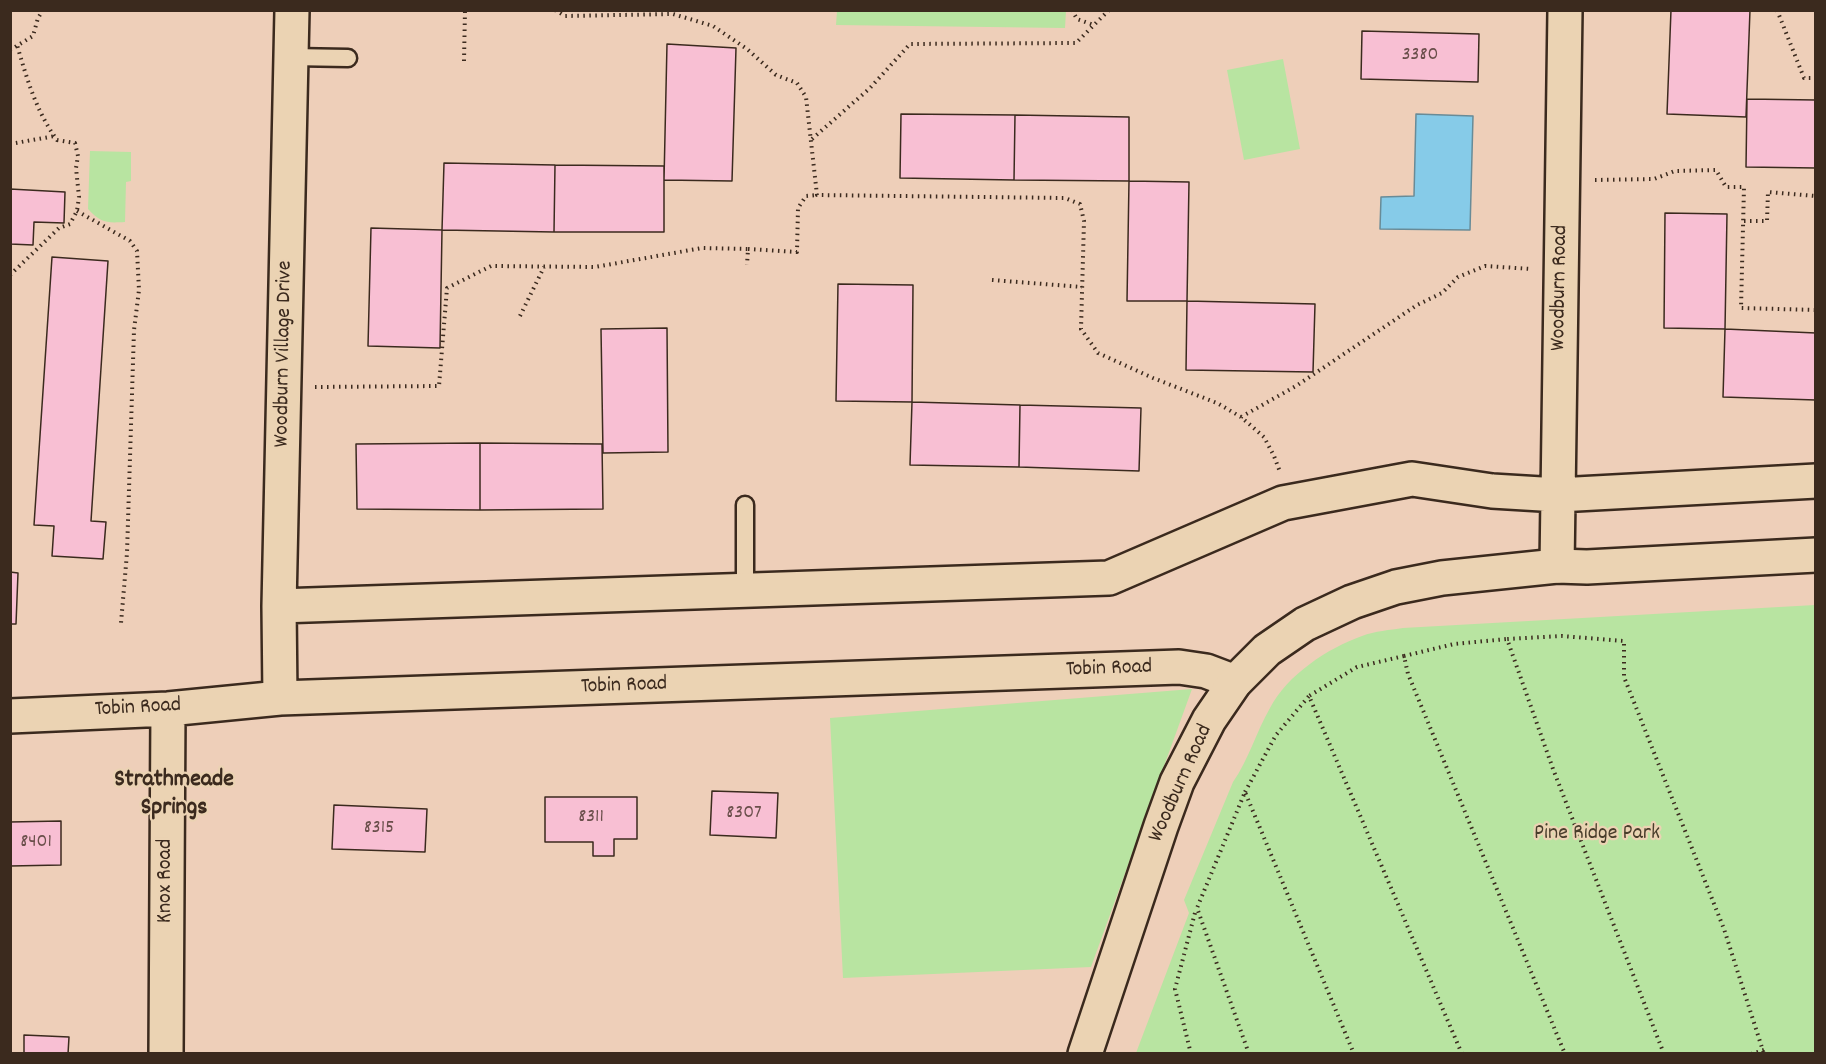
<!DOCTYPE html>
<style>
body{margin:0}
#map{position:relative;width:1826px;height:1064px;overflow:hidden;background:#eecfb9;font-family:Dekko,sans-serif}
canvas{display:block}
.frame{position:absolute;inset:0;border:12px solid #3b2a1e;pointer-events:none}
</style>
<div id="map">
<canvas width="1826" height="1064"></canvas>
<div class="frame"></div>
</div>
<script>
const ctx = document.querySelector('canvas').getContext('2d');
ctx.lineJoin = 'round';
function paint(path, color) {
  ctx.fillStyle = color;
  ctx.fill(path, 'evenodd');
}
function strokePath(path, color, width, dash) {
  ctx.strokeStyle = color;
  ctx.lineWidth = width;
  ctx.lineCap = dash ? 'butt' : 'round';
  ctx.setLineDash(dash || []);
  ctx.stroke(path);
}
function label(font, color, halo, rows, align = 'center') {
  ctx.font = font + ' Dekko,sans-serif';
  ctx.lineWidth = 4.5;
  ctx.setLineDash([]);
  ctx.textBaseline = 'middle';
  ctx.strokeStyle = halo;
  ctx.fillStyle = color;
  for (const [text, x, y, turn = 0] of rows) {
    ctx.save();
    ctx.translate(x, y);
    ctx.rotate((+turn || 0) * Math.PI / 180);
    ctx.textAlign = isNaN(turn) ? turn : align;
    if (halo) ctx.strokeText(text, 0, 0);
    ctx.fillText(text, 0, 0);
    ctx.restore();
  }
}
paint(new Path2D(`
 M837,11H1066L1065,28L836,25Z
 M1283,59L1300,149L1244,160L1227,70Z
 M90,151L131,152V181L126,182L125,222C106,223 101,223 88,209Z
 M1815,605V1053H1136L1189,913L1184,900L1233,782C1249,759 1256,732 1270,708C1287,675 1328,648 1362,636C1375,631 1390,630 1403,628Z
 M1192,689L1091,967L843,978L830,718Z`), '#b8e4a1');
const water = new Path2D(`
 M1416,114L1473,116L1470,230L1380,229L1381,197L1414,196Z`);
paint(water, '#86cbe8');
strokePath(water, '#688b97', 1.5);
const building = new Path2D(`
 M1671,10H1750L1746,117L1667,114Z
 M1362,31L1479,34L1478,82L1361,79Z
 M667,44L736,48L732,181L664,180Z
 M1747,99L1816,100V168L1746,167Z
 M901,114L1015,115L1014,180L900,178Z
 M1015,115L1129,117V181L1014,180Z
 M444,163L555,165L554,232L442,230Z
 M555,165L664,166V232H554Z
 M1129,181L1189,182L1187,301H1127Z
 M10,189L65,192L64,223L34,222L33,245L10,244Z
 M1665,213L1727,214L1725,329L1664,328Z
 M371,228L442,230L440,348L368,346Z
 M52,257L108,261L91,521L106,522L103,559L52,556L54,526L34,525Z
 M838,284L913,285L912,402L836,401Z
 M1187,301L1315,304L1313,372L1186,370Z
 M667,328L668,452L603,453L601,329Z
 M1725,329L1816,333V400L1723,397Z
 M912,402L1020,405L1019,467L910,465Z
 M1020,405L1141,408L1139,471L1019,467Z
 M480,443L602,444L603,509L480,510Z
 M480,443V510L357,509L356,444Z
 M10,572L18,573L16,624H10Z
 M712,791L778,793L776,838L710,835Z
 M545,797H637V839H614V856H593V842H545Z
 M334,805L427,809L425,852L332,849Z
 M61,821V865L10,866V822Z
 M24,1035L69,1037L68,1054H24Z`);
paint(building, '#f8bfd3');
strokePath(building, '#3b2a1e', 1.5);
const lane = new Path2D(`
 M291,57L348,58
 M745,591V505`);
const street = new Path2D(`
 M1557,566L1565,10
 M279,606L1109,578L1283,503L1412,479L1492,491L1558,495L1816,481
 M280,698L279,606L292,10
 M10,716L168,709L280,698L1179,667L1206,671L1235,682
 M166,1054L168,709`);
const secondary = new Path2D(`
 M1085,1054L1161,826L1177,782L1209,720L1235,682L1267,650L1305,624L1352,602L1396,587L1442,578L1557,566L1587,567L1816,555`);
strokePath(lane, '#3b2a1e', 21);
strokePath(street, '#3b2a1e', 38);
strokePath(secondary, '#3b2a1e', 38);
strokePath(new Path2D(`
 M555,10L565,16L673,14L713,26L747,49L776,75L797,83L806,97L817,195L1065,198L1080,204L1084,221L1081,329L1098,353L1153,378L1217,403L1241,417L1264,437L1274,456L1280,472
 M1072,10L1077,19L1094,25
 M1777,10L1804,78H1816
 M10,50L33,36L38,18L43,10
 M464,61L465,10
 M812,139L870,88L910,44L1076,43L1109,10
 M10,144L55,136
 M1595,180L1654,179L1675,171L1716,170L1726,187H1744L1741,308L1816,310
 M77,211L130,241L137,251L139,290L134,330L127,553L121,623
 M1744,221H1767L1768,192L1816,196
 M748,249L797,252L798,208L806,196L817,195
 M10,275L59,228L70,224L77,211L79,197L76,168L78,156L75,143L57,140C36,111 27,79 17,45
 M992,280L1082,287
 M520,316L544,267
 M315,387L439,386L447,288L491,266L595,267L702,248L748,249L747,265
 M1241,417L1296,386L1417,305L1442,293L1458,277L1485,266L1532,269
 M1404,656L1454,644L1507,639
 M1245,792L1276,735L1309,696
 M1191,1054L1175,989L1196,909
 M1249,1054L1197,908L1245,792L1354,1054
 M1462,1054L1309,696L1357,667L1404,656L1408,674L1565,1054
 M1664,1054L1553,769L1507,639L1562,636L1624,641V677L1724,929L1764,1054
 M1751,1054L1764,1050`), '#3b2a1e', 4, [1.5, 4.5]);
strokePath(lane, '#ebd3b3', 16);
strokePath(street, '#ebd3b3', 33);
strokePath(secondary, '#ebd3b3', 33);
label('20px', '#6a4f4b', null, [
 ["3380",1420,56],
 ["8307",744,814],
 ["8311",591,818],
 ["8315",379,829],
 ["8401",36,843]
]);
label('22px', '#3b2a1e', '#ebd3b3', [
 ["Woodburn Road",1561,288,-89],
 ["Woodburn Village Drive",285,354,-89],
 ["Tobin Road",1109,670,-2],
 ["Tobin Road",624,687,-2],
 ["Tobin Road",138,709,-3],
 ["Woodburn Road",1182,784,-66],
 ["Knox Road",167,881,-90]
]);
label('22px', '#483d2b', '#ebd3b3', [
 ["Pine Ridge Park",1597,835]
]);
label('bold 24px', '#3b2a1e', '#ebd3b3', [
 ["Strathmeade",174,782],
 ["Springs",174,810]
]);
</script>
